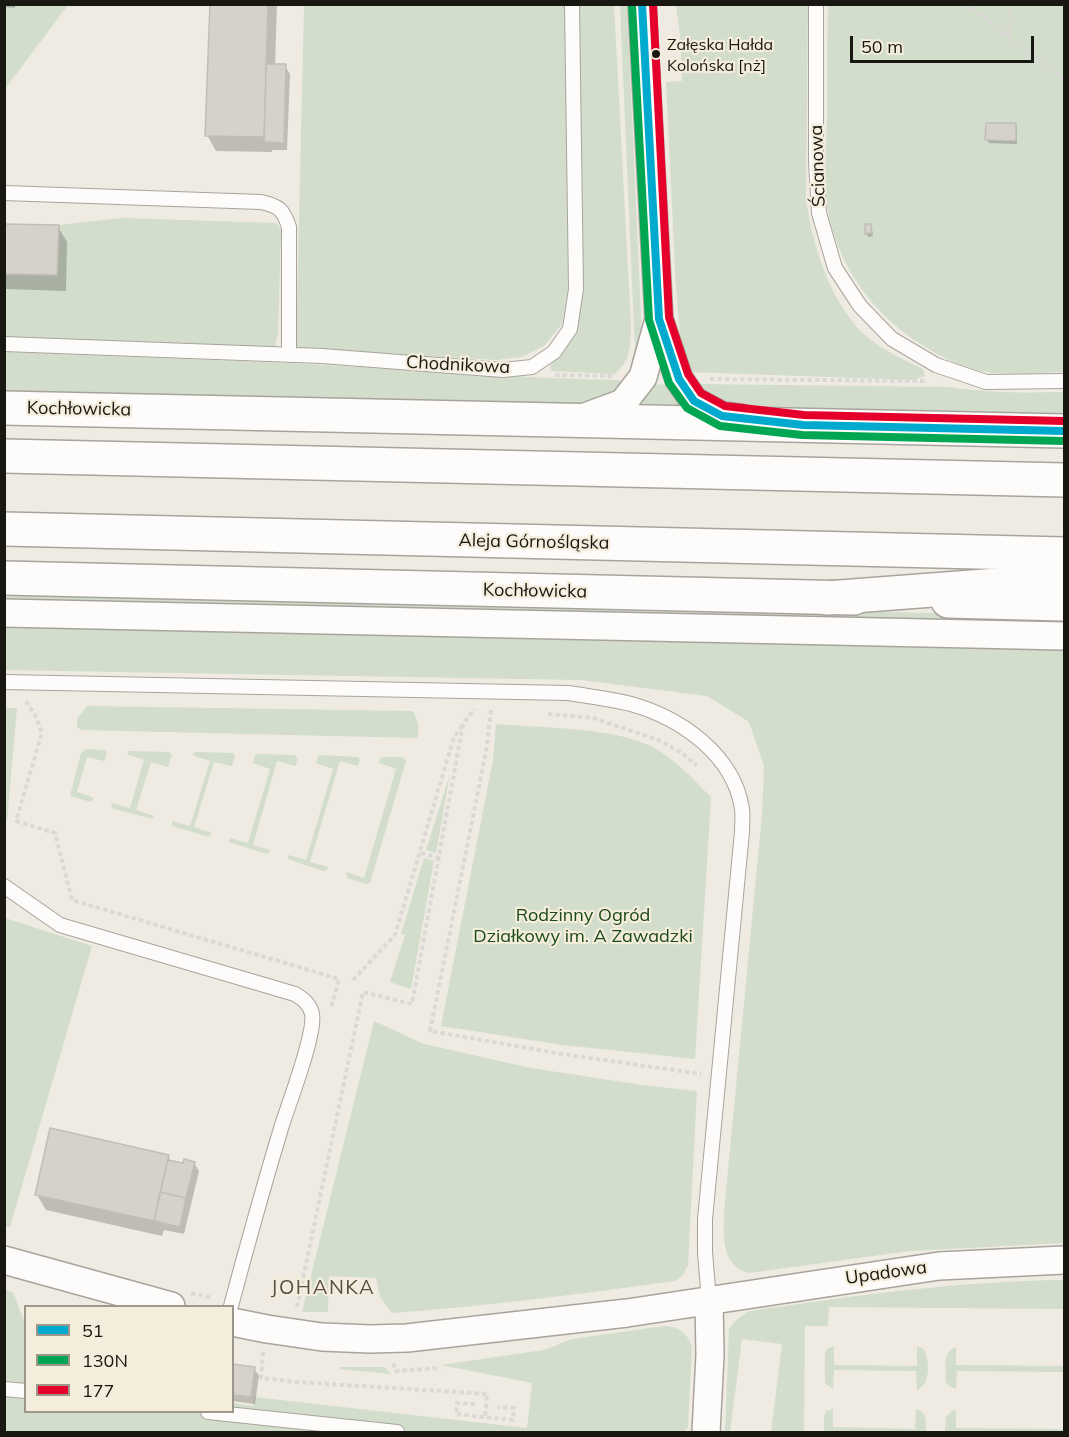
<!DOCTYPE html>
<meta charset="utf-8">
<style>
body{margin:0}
#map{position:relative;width:1069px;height:1437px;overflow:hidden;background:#efebe2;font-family:Mulish,sans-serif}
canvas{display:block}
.frame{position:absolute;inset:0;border:6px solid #191711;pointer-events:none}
.legend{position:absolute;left:24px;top:1305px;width:210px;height:108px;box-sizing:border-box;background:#f5eddc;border:2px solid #9d978b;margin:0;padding:8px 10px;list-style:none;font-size:18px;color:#191711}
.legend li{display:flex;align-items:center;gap:12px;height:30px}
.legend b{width:30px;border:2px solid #9d978b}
.scale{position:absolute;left:850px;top:36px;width:184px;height:27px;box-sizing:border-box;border:3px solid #191711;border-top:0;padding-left:8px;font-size:18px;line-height:21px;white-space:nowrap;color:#191711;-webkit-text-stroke:4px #f5eddc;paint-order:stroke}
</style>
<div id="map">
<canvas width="1069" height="1437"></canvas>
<div class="frame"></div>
<ul class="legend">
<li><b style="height:8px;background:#00a9ce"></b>51</li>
<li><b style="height:8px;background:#00a651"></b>130N</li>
<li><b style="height:8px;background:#e4002b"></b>177</li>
</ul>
<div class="scale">50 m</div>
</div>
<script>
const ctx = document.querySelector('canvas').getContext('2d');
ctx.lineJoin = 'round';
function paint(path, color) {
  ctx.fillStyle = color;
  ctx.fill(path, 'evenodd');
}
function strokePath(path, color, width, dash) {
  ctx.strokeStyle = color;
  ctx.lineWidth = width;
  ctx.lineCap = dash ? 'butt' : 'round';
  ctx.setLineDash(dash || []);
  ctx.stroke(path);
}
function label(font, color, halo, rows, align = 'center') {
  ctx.font = font + ' Mulish,sans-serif';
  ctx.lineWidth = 4.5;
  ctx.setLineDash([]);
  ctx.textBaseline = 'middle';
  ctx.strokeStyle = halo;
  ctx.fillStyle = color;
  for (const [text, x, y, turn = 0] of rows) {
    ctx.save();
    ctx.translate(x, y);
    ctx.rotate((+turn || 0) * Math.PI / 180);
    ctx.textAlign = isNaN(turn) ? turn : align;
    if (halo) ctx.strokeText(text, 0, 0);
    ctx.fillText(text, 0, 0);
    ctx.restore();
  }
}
paint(new Path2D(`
 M5,5H68L5,89L4,5Z
 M304,5H566L568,290L562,324L544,346L521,357L497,360L296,349Z
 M579,5H614L631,325C630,348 632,357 615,374L551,371L550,366L573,336L581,310L582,260Z
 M620,5H627L642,338L636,370L631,366L635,346L634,329Z
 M676,5H808L806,199C812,245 832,310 871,340C887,352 906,361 923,369L925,376L913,380L687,372L681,345L676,289L666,82L682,81L680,36Z
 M828,5H1064V372C1041,373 1015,375 992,373C962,369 937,355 913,339C866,307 831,253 826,196C824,172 826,147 827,123C827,83 827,44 828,5Z
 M122,218L276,223L281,230L278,333L275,348L5,337V274L57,275L59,225Z
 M5,352L289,363L547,378L618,380L626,383L608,400L583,408L5,392Z
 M650,384L670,385L682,406L637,403Z
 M694,384L950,387C989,393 1026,393 1064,392V417L741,410L714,402Z
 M4,592L1064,616V623L5,599Z
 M5,623L1064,647V1243L910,1251L749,1273C720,1265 724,1237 724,1212L762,815L764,766L749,722L707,696L581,680L5,670Z
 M87,706L413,711C418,721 420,728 417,738L81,730L77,727V719Z
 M5,708H17L7,821H4Z
 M496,724C542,728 610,727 651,746C674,758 693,779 711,797L695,1059L563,1045L441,1026L493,760Z
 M85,749L105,750L107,754L104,761L87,757L77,792L94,798L91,802L70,796L81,753Z
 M129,751L169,752L172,755L168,767L151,762L136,810L154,816L153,819L114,809L111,806L112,803L130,808L144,760L127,754Z
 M195,752L233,753L235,756L232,766L214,762L194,827L212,833L209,837L172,826V821L190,826L210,761L192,755Z
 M260,754L295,755L298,759L295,766L277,761L253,845L270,850L267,854L229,842L230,838L248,843L270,769L253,763L255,755Z
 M321,755L358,757L360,760L358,766L340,761L310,862L328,867L327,870L323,871L288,859V855L306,860L333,769L316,763L318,756Z
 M384,757H403L406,761L370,883L366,884L347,878L346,872L364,878L396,769L379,763L380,758Z
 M450,774L436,853L426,850Z
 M424,858L434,861L411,989L390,982L405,935L401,934Z
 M5,918L92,946L10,1227L4,1226Z
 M374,1021L424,1044L531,1068L642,1085L697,1091L688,1265L683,1275L675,1281C581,1294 487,1306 392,1313L380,1297L376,1278L329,1276L328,1312H302Z
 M1064,1280V1309L829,1307L828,1326H805L804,1432H771L782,1344L742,1339L730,1432H725L729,1329L735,1321L749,1311C854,1296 958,1281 1064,1280Z
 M5,1290L13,1292L25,1323L26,1412H232L233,1403L253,1406L254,1397L527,1428L532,1383L441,1365L544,1350L572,1339L664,1326C677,1326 688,1333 692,1347L688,1427L684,1432H5Z
 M834,1346V1365L917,1366V1347L923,1348C930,1359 931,1385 917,1390L916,1371L834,1370L833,1389L826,1384L825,1381V1353L827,1349Z
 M956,1347V1365L1064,1366V1372L957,1371L956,1389L949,1386L946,1382C946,1368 942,1352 956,1347Z
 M340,1367H384L391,1374L339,1369Z
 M833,1409V1427L915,1429L916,1409C928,1413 926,1422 926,1432H824V1416L826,1411Z
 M956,1410V1428L1064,1429V1432H945L946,1417L952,1411Z`), '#d2ddcb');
paint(new Path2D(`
 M4,4H15V8L4,7Z
 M211,4H277L275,66H285L290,74L287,150H272V152L216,151L207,135Z
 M1015,125L1017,128V144L989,143L987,140Z
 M4,225L58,227L67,242L66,291L4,289Z
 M870,225L873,236L868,237L867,234Z
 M168,1156L171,1162L184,1165L194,1163L199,1171L184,1234L164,1230L162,1236L46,1210L37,1195Z
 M232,1365L254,1368L259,1376L255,1404L232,1401Z`), '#0003');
const building = new Path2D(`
 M210,4H268L264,137L205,136Z
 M266,64H286L284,143L264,142Z
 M986,123H1016V141L985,140Z
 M4,224L59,225L57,275L4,274Z
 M865,224H871L872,233L865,234Z
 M50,1128L169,1155L154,1221L35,1195Z
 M184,1159L195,1162L186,1198L160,1192L168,1160L183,1163Z
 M160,1192L186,1198L180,1227L154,1221Z
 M232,1364L255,1367L251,1397L232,1395Z`);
paint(building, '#d6d1cb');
strokePath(building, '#c2bdb7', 1.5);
const lane = new Path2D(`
 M816,4V161L819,213L835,268L860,306L892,339L936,365L986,382L1064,381
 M4,193L261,202C279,206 283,209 289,227V355
 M4,344L322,356L503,370L532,367L554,352L570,329L576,289L572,4
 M4,682L568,693C589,696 610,699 631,704C681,718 734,755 742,809C743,816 742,824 742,832L705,1219V1252L709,1301
 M4,886L60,925L295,994C303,999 310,1004 312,1014C316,1033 289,1103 282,1125C264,1185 247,1246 231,1306
 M4,1389L26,1391
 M208,1412L397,1432`);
const street = new Path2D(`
 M642,4L659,319L679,379L694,401L722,416L740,418
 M585,417L623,403L643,377L659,319
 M4,613L1064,636
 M4,1260L171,1306
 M232,1322L267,1329L322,1337L370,1339L407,1338L627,1313L939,1266L1064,1260
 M706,1432L710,1355L709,1301`);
const secondary = new Path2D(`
 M4,408L1064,431
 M4,578L854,598
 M948,601L1064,604`);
const highway = new Path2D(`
 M4,456L1064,480
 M4,529L1064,554
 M827,598L1064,580`);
strokePath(lane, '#a8a49d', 16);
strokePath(street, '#a8a49d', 30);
strokePath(secondary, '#a8a49d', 36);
strokePath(highway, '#a8a49d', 36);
strokePath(new Path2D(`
 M965,4L1064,79
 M1008,36L1009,4
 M555,375L613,376
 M710,379L925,381
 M26,701L35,715L42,733L16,821L55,833L72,900L339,979L331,1009
 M491,710L486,752L430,1031L562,1054L701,1074
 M548,714L593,718L658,740L682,753L697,766
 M421,853L439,858
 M353,980L395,935L454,737L462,726
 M191,1293L213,1298
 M297,1307L363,992L412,1004L463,724L475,709
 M263,1352L261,1378L297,1382L487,1394L485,1417
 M393,1363L396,1371L440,1368
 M475,1404L457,1403L456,1414L513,1420L514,1408L498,1407`), '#dbd9d6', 4, [4.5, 3]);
strokePath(lane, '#fdfcfb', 14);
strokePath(street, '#fdfcfb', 27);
strokePath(secondary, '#fdfcfb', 33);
strokePath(highway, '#fdfcfb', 33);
strokePath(new Path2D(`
 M642,4L659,319L679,379L694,401L722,416L803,425L1064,431`), '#00a9ce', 8);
strokePath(new Path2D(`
 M632,5L649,320L669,383L687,408L720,426L802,435L1064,441`), '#00a651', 8);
strokePath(new Path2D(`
 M653,4L669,317L688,374L701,393L725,406L804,415L1064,421`), '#e4002b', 8);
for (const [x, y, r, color] of [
 [656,54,5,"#191711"]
]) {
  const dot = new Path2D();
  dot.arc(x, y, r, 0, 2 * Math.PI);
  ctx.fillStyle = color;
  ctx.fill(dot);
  strokePath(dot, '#f5eddc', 2);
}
label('16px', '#191711', '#f5eddc', [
 ["Załęska Hałda",667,45],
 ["Kolońska [nż]",667,66]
], 'left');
label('18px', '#191711', '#f5eddc', [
 ["Ścianowa",818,166,-92],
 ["Chodnikowa",458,365,3],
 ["Kochłowicka",79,409,1],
 ["Aleja Górnośląska",534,542,1],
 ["Kochłowicka",535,591,1],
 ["Upadowa",886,1273,-8]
]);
label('18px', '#1a4a18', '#f5eddc', [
 ["Rodzinny Ogród",583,916],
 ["Działkowy im. A Zawadzki",583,937]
]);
ctx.letterSpacing = '1.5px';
label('20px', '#585143', '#f5eddc', [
 ["JOHANKA",323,1288]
]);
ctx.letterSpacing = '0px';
</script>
